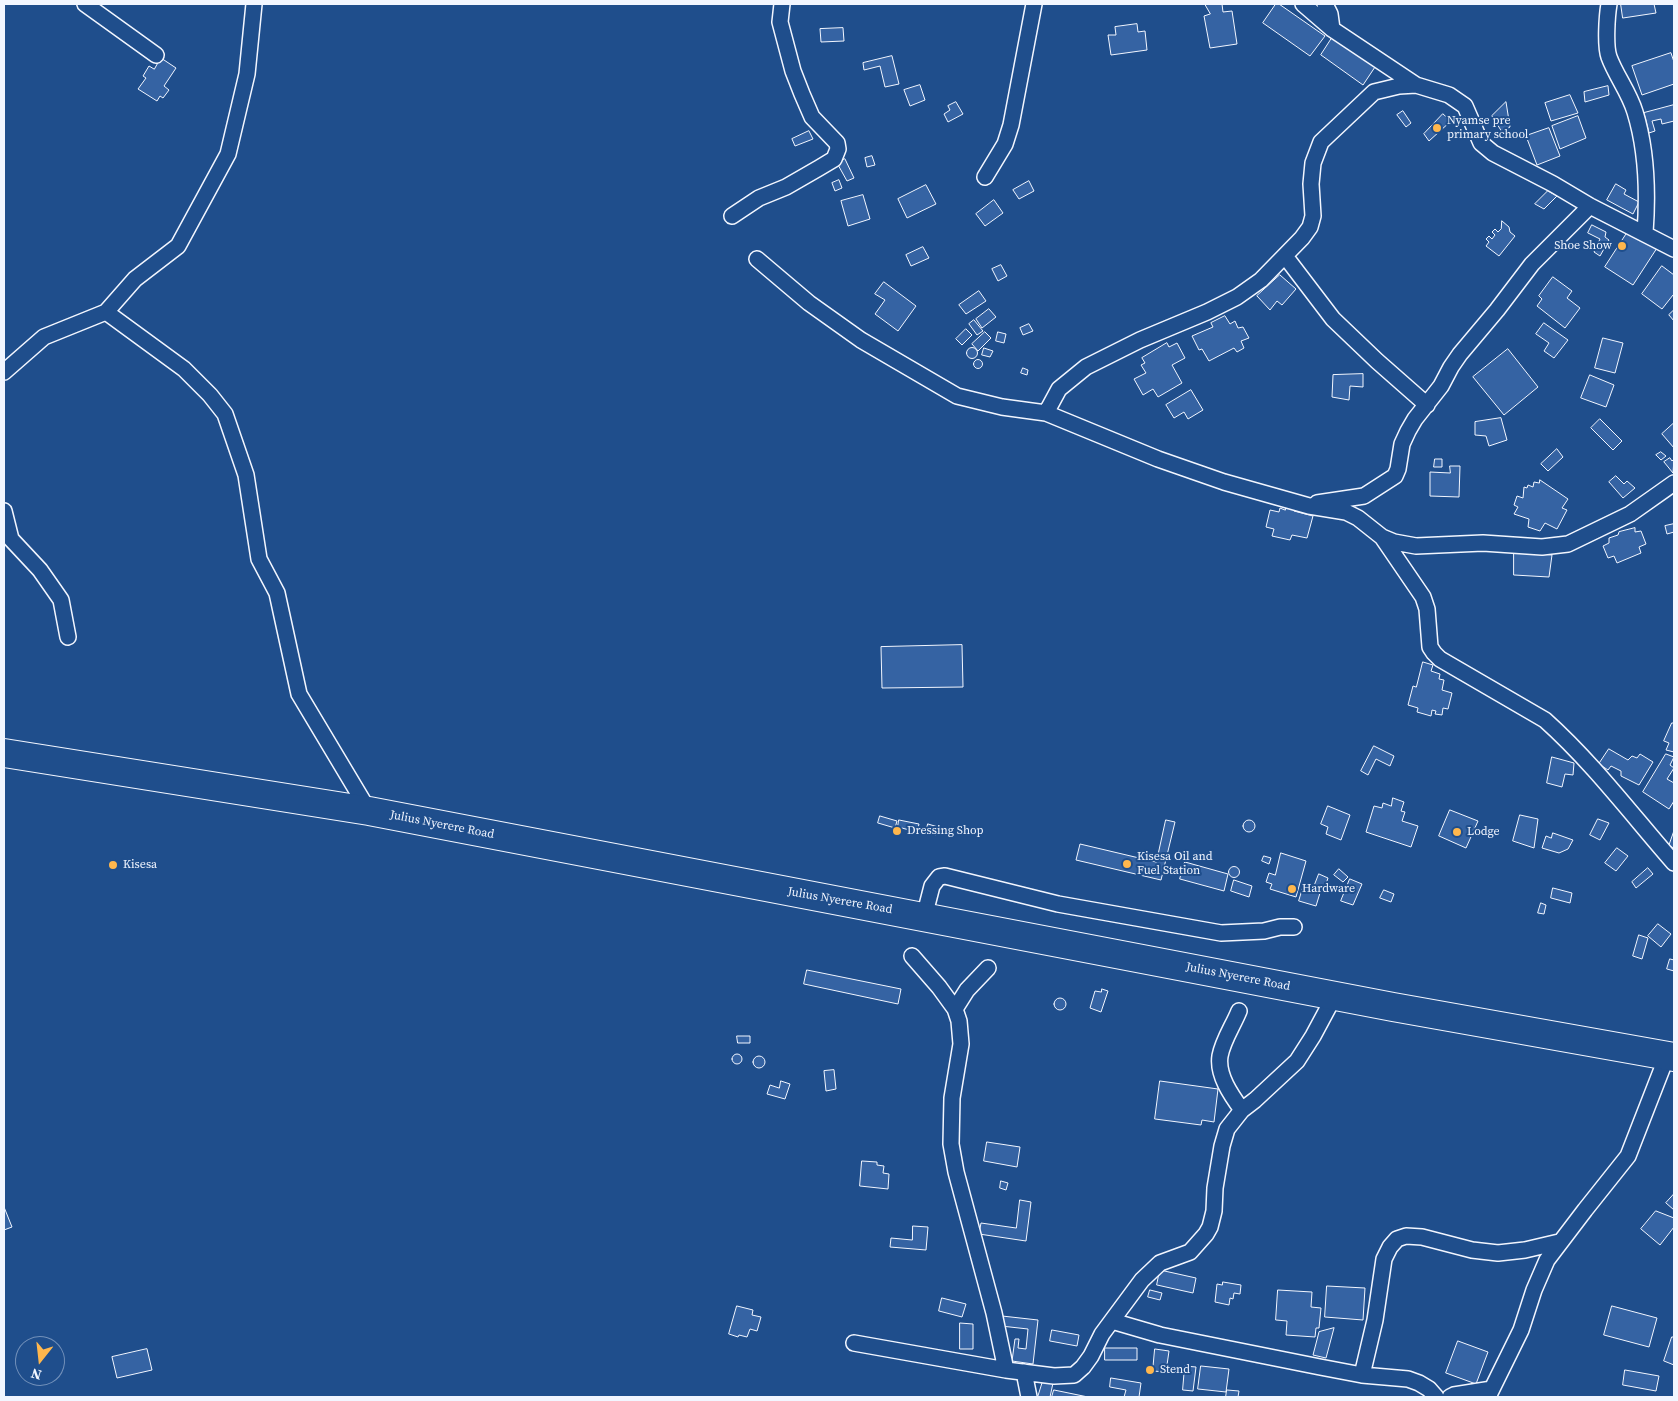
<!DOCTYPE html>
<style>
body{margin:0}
#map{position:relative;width:1678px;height:1401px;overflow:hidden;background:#1f4e8c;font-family:"Source Serif 4",serif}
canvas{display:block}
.frame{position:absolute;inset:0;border:5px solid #f2f6ff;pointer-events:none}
.north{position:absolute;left:15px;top:1336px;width:50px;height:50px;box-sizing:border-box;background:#1f4e8c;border:1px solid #7391ba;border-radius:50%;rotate:196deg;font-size:14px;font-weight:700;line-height:20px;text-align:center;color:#f2f6ff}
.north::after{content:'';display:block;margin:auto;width:18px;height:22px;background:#ffb74d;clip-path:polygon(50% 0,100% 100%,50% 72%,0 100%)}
</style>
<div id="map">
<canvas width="1678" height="1401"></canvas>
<div class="frame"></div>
<div class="north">N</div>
</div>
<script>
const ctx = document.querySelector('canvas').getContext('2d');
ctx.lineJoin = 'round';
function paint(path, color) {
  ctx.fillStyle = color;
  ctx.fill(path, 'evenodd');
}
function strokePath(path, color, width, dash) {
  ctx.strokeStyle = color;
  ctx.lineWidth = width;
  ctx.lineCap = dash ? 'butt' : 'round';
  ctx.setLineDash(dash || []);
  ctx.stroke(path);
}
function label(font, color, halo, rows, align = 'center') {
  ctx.font = font + ' "Source Serif 4",serif';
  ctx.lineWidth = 4;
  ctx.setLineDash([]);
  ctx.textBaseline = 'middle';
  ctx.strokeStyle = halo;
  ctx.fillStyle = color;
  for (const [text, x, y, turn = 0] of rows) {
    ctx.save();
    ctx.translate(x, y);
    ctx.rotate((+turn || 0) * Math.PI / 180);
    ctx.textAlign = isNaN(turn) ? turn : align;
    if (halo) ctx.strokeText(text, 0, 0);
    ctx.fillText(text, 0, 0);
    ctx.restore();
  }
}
const building = new Path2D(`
 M1205,4H1222L1223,12L1232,11L1237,44L1210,48L1204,16L1210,14Z
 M1276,4H1279L1325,36L1310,56L1263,23Z
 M1621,4H1654L1656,13L1623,18Z
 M1137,24L1138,32L1145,31L1147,50L1111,55L1108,35H1116L1115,27Z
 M843,28L844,41L821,42L820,29Z
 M1332,38L1375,67L1363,85L1321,55Z
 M1671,53L1674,62V84L1642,95L1632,66Z
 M892,56L899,84L885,87L880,66L864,70L863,63Z
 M161,58L176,68L164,86L169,90L163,98L160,96L157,101L138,89L146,78L143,76L149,66L154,69Z
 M920,85L925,100L910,106L904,90Z
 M1608,86L1609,95L1585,102L1584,92Z
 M1570,95L1578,113L1551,121L1545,103Z
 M956,102L963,114L948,122L944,114L950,110L948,106Z
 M1506,102L1510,127L1502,132L1492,116Z
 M1674,105V121L1662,124L1661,119L1652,121L1655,131L1649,133L1644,113Z
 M1403,111L1411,123L1406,127L1397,115Z
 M1443,114L1451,121L1429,141L1424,134Z
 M1578,116L1586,138L1560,149L1552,126Z
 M1549,128L1560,156L1537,165L1526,136Z
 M809,131L813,139L795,146L792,139Z
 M872,156L875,165L867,167L865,158Z
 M845,159L854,178L847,181L837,163Z
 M839,180L842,188L835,191L832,183Z
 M1029,181L1034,191L1019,199L1013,190Z
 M1616,184L1626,190L1624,194L1639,202L1633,214L1607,200Z
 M926,185L936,204L907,218L898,199Z
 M1548,191L1557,196L1544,209L1535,204Z
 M863,195L870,219L848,226L841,201Z
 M994,200L1003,213L985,226L976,214Z
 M1502,221L1509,227L1510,232L1515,236L1499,256L1486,246L1489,242L1486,239L1489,236L1492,239L1495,235L1492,232L1495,229L1498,232L1501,229Z
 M1592,225L1606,232L1605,237L1609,240L1600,256L1594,252L1600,239L1588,233Z
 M1629,230L1657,248L1633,285L1605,267Z
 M923,247L929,258L911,266L906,255Z
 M1001,265L1007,276L998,281L992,269Z
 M1662,266L1674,275V296L1673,295L1662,309L1642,294Z
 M1280,275L1296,289L1282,305L1277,301L1270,310L1257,296Z
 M1553,277L1572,291L1567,298L1580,308L1565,328L1537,306L1542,299L1539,296Z
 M884,282L916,306L898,331L875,314L885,300L875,294Z
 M979,291L986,301L966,314L959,305Z
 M989,309L996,317L982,328L976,319Z
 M1674,310V321L1669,315Z
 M1225,316L1230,324L1235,321L1238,328L1243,327L1249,338L1241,341L1244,348L1237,352L1234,348L1209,361L1202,349L1199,350L1192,336L1213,327L1211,323Z
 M974,320L983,331L977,335L969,324Z
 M1544,323L1568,340L1554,358L1544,351L1549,343L1536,334Z
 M1029,324L1033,331L1023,335L1020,328Z
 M966,329L972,335L962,345L956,339Z
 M985,332L991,338L978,351L972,344Z
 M998,332L1006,334L1004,343L996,341Z
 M1603,338L1623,343L1615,373L1595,368Z
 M1167,343L1169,347L1177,343L1185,358L1172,365L1182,383L1158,397L1153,389L1143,395L1134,379L1146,373L1141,365L1145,363L1142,358Z
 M966.5 353a5.5 5.5 0 1 1 11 0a5.5 5.5 0 1 1-11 0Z
 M984,348L993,351L990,357L982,355Z
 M1508,349L1538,387L1504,415L1473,377Z
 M973.5 364a4.5 4.5 0 1 1 9 0a4.5 4.5 0 1 1-9 0Z
 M1023,368L1028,370L1027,375L1021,373Z
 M1363,374V387L1350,386L1349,400L1332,397L1333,375Z
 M1590,375L1614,385L1606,407L1581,398Z
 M1191,390L1203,410L1188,419L1184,412L1174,418L1166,405Z
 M1501,418L1507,440L1489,446L1486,436L1475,435V422Z
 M1600,419L1622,441L1613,450L1591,428Z
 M1674,423V448L1662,434Z
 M1557,449L1563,457L1548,471L1541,464Z
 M1661,452L1666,456L1661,460L1656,455Z
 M1670,458L1672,461L1674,459L1673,473L1664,462Z
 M1435,459H1442V467H1434Z
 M1450,466H1460L1459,497L1430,496V472L1450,473Z
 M1616,476L1624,484L1627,481L1635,488L1623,498L1609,482Z
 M1540,480L1568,499L1562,508L1567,510L1557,529L1545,523L1540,531L1528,527L1529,519L1514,514L1518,507L1514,505L1517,496L1523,498L1524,487L1527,488L1528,485L1533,487L1534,482L1539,483Z
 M1286,506L1294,508V511L1313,516L1307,538L1292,535L1290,540L1272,536L1274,529L1266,527L1270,510L1279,512L1280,508L1285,510Z
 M1674,524V532L1667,534L1665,526Z
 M1635,528V532L1641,531L1646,544L1639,547L1641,553L1617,563L1614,556L1608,558L1603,546L1609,543V538L1618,535L1619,532Z
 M1514,551L1552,555L1549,577L1514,575Z
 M962,645L963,687L882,688L881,647Z
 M1423,662L1433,665L1431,671L1440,674L1439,679L1444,680L1442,690L1452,693L1448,709L1443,708L1442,715L1435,714L1436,711L1432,710L1431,716L1417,712L1418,708L1408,705L1413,686L1416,687Z
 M1672,723H1674V752L1666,750L1669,743L1664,741Z
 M1374,746L1394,756L1390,766L1376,759L1368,775L1361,771Z
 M1609,749L1628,760L1632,756L1637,758L1640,754L1653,762L1639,785L1621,776V771L1611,766L1608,770L1599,764Z
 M1666,754L1674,757L1670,765L1674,768L1667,779L1674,783V801L1669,809L1643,792Z
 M1552,757L1574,763L1573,775L1565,774L1562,787L1547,783Z
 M1393,798L1404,802L1401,811L1405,812L1402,821L1418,826L1411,847L1366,832L1374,806L1382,808L1383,803L1391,806Z
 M1328,806L1350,815L1341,840L1326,834L1328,827L1321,824Z
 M1450,810L1478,821L1466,848L1439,836Z
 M1520,815L1538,819L1534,848L1513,841Z
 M880,816L897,821L895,828L878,823Z
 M1598,819L1609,823L1600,840L1590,835Z
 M1243 826a6 6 0 1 1 12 0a6 6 0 1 1-12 0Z
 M899,820L919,824L917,832L898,827Z
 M1166,820L1175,822L1161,880L1076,860L1080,844L1156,862Z
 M928,824L938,827L936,835L926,833Z
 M1674,831V848L1669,846Z
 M1553,833L1573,840L1568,849L1559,853L1542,848L1546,836L1551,838Z
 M1617,848L1628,856L1616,871L1605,863Z
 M1281,853L1306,861L1296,897L1270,889L1272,884L1266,882L1269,873L1275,875Z
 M1264,856L1271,858L1269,864L1262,861Z
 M1185,862L1228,874L1224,891L1180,879Z
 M1228.5 872a5.5 5.5 0 1 1 11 0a5.5 5.5 0 1 1-11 0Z
 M1648,868L1653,874L1636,888L1632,882Z
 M1339,869L1348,877L1343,882L1334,875Z
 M1319,874L1328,878L1326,884L1330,885L1327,892L1314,887Z
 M1350,879L1362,884L1353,905L1341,901Z
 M1234,880L1252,886L1249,897L1231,891Z
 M1303,888L1320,893L1316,906L1299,901Z
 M1553,888L1572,893L1570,903L1551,898Z
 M1384,890L1394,894L1391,902L1380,898Z
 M1541,903L1546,905L1544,914L1538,913Z
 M1658,924L1671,934L1661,947L1648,936Z
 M1639,935L1648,938L1642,959L1633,956Z
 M1670,959L1674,960V971L1667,969Z
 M807,970L901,989L898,1004L804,984Z
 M1102,989L1108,991L1101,1012L1090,1008L1095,991L1101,992Z
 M1054 1004a6 6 0 1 1 12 0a6 6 0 1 1-12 0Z
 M737,1036H750V1043H738Z
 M732 1059a5 5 0 1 1 10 0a5 5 0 1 1-10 0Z
 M753 1062a6 6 0 1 1 12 0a6 6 0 1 1-12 0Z
 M834,1070L836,1089L826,1091L824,1071Z
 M781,1081L790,1084L785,1099L767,1094L770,1085L779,1088Z
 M1160,1081L1218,1089L1214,1122L1202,1120L1201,1125L1155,1119Z
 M987,1142L1020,1147L1017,1167L984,1161Z
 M862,1161L877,1162V1165L884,1166L883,1173L889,1174L888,1189L860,1186Z
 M1001,1181L1008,1183L1006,1190L1000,1188Z
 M1674,1194V1210L1666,1203Z
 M1020,1200L1031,1202L1026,1241L979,1234L981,1223L1016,1228Z
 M4,1207L12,1227L4,1230Z
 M1656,1211L1674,1218V1227L1660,1245L1641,1229Z
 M913,1226L928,1227L926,1250L890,1247L891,1238L912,1240Z
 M1160,1270L1196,1278L1193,1293L1157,1285Z
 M1223,1282L1241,1285L1240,1294L1234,1293L1233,1299L1230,1298L1229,1305L1215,1302L1217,1284L1222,1285Z
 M1327,1286L1365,1288L1363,1320L1325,1317Z
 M1150,1290L1162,1293L1160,1300L1148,1297Z
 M1278,1290L1312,1292L1311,1307L1321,1308L1319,1328H1316L1315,1337L1286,1335L1287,1321L1276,1320Z
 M942,1298L966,1304L962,1317L939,1311Z
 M737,1306L753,1310L752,1315L761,1317L757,1331L750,1329L747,1337L739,1335L738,1337L729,1334Z
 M1612,1306L1657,1318L1649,1347L1604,1335Z
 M1002,1316L1038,1320L1033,1364L1012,1361L1015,1339H1019L1018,1348L1026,1349L1028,1329L1001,1326Z
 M960,1323L973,1324V1349H960Z
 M1334,1328L1326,1358L1313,1355L1319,1332Z
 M1052,1330L1079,1335L1077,1346L1050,1341Z
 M1672,1337H1674V1365L1664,1361Z
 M1458,1341L1488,1352L1476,1384L1446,1373Z
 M1105,1348H1137V1360H1105Z
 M147,1349L152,1370L117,1378L112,1357Z
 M1155,1349L1169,1351L1166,1372L1153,1371Z
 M1185,1366L1196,1367L1193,1391L1183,1390Z
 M1201,1366L1229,1369L1226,1392L1198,1389Z
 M1625,1370L1659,1376L1656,1391L1623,1385Z
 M1111,1378L1141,1383L1139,1397H1124L1126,1390L1110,1387Z
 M1043,1381L1053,1383L1050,1397H1038Z
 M1054,1390L1088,1397H1052Z
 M1227,1390L1239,1391L1238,1397H1226Z`);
paint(building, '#3563a3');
strokePath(building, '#f2f6ff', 1);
const street = new Path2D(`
 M85,4L156,55
 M1303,4L1332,29L1416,85
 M1325,4L1330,14L1332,29
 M1609,4C1607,16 1605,46 1609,57C1616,76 1629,92 1635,112C1647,151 1648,193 1645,233
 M985,177L1005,144L1011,125L1034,4
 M732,216L759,198L786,187L819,168L834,159L838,149L837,143L812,117L802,94L793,71L780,22L782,4
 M1285,256L1333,319L1377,361L1427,405
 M757,259L809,303L861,340L957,396L1002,407L1046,413L1158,459L1224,482L1309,506L1346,512L1358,518L1382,537L1394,542L1416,546L1483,543L1542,547L1568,544L1630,514L1674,483
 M106,312L184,369L210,395L225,414L246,475L259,559L277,593L299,694L369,811
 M4,372L44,337L106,312L135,279L178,246L228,154L247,74L254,4
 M1046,413L1059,389L1086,367L1140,340L1207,312L1237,297L1261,280L1302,238L1310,227L1313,216L1311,184L1313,163L1321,142L1374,92L1399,86L1416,85L1449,95L1465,106L1481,143L1493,153L1553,184L1590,206L1674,249
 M1317,503L1364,496L1395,476L1398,469L1402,444L1408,431L1415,419L1441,386L1451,367L1460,354L1497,310L1532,264L1590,206
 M4,511L11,539L40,570L61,600L68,637
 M1382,537L1423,597L1427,609L1430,647L1434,653L1440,659L1545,720C1593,763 1632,815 1674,863
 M924,917L932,886L939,877L945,876L1058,904L1221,933L1264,931L1280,927H1294
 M912,956L939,987L955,1009L959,1021L961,1044L952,1098L951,1144L956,1172L994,1313L1006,1370
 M955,1009L967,990L988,968
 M1239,1011C1233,1026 1223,1040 1220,1056C1217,1075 1231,1095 1242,1110
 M1112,1321L1160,1335L1320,1367L1362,1375L1408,1379L1419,1383L1429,1389L1436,1397
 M854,1343L1006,1370L1054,1376L1074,1375L1083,1367L1091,1356L1102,1334L1142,1280L1160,1263L1190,1252L1206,1234L1210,1227L1214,1211L1215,1188L1222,1146L1227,1129L1242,1110L1255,1100L1297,1061L1313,1036L1335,995
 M1024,1372L1029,1397
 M1362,1375L1375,1320L1384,1259L1390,1247L1397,1239L1406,1236L1422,1237L1472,1250L1498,1253L1525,1250L1559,1242
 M1450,1397L1454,1395L1492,1389
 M1488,1397L1521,1330L1534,1290L1547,1260L1585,1210L1628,1156L1667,1056`);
const highway = new Path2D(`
 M4,753L369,811L1393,1007L1674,1057`);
strokePath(street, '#f2f6ff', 18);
strokePath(highway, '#f2f6ff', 30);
strokePath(street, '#1f4e8c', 15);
strokePath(highway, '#1f4e8c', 28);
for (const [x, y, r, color] of [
 [1437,128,5,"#ffb74d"],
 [1622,246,5,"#ffb74d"],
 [897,831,5,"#ffb74d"],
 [1457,832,5,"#ffb74d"],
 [1127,864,5,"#ffb74d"],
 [113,865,5,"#ffb74d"],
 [1292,889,5,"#ffb74d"],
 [1150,1370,5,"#ffb74d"]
]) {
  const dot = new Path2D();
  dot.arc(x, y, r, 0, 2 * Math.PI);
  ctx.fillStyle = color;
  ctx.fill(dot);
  strokePath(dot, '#1f4e8c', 2);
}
label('12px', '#f2f6ff', '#1f4e8c', [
 ["Nyamse pre",1447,121],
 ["primary school",1447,135],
 ["Shoe Show",1612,246,"right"],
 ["Dressing Shop",907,831],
 ["Lodge",1467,832],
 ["Kisesa Oil and",1137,857],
 ["Fuel Station",1137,871],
 ["Kisesa",123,865],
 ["Hardware",1302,889],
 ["Stend",1160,1370]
], 'left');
label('12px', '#f2f6ff', '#1f4e8c', [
 ["Julius Nyerere Road",442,825,11],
 ["Julius Nyerere Road",840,901,10],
 ["Julius Nyerere Road",1238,977,11]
]);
</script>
